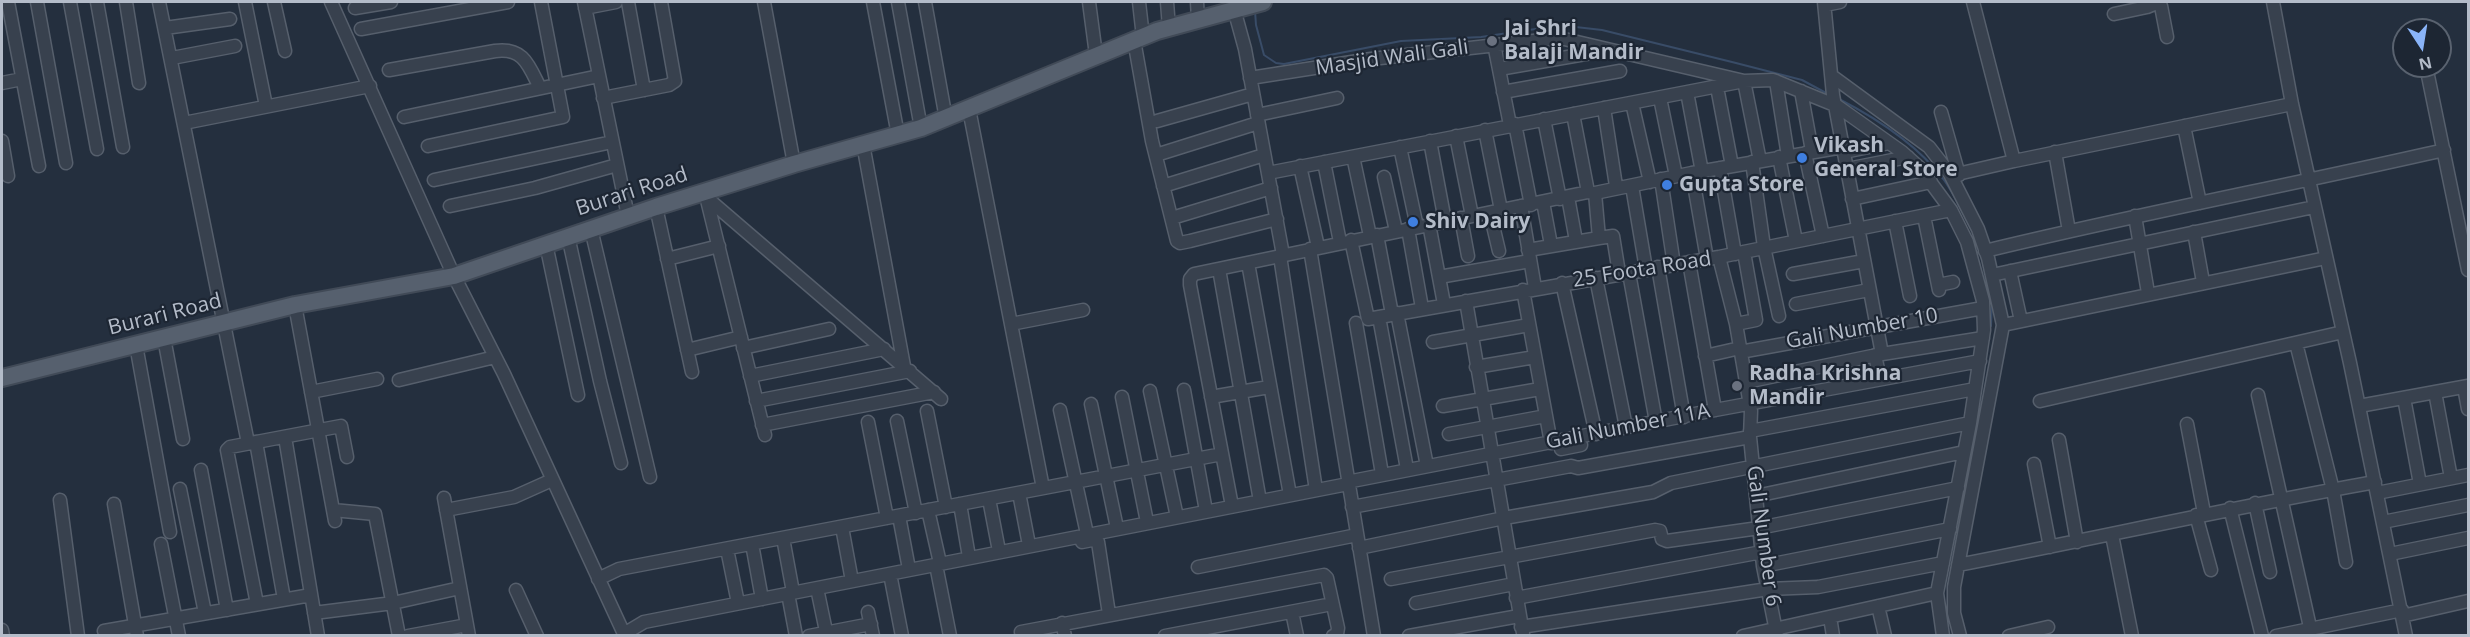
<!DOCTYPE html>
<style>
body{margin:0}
#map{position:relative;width:2470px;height:637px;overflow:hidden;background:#242f3e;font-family:"Open Sans",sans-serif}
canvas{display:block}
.frame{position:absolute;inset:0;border:3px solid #b4bcc9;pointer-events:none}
.north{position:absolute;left:2392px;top:18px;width:60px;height:60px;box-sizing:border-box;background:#1d2633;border:2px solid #59626f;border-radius:50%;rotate:168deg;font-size:16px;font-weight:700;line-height:24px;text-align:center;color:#b4bcc9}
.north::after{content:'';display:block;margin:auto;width:21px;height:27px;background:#8ab4f8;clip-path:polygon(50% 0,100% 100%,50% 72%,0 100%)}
</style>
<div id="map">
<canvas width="2470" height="637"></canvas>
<div class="frame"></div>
<div class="north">N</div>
</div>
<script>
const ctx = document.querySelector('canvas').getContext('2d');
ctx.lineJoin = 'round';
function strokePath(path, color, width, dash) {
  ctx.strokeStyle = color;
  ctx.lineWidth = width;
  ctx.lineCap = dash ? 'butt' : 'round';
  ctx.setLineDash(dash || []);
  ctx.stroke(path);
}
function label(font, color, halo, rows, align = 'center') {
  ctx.font = font + ' "Open Sans",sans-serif';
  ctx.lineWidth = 4.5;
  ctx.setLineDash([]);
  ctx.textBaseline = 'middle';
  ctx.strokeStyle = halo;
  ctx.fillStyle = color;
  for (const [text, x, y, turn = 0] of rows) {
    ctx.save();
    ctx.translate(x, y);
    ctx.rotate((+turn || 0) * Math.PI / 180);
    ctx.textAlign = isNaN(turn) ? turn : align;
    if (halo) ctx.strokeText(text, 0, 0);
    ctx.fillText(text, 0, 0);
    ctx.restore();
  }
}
strokePath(new Path2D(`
 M1255,11L1256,25L1264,55L1276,63L1284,64L1401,41L1481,37L1549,27L1567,26L1602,30L1732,62L1802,80L1828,94
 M1839,99C1878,119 1917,144 1944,180C1954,194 1962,212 1971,228
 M1991,326L1992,302`), '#394c67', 2);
const minor = new Path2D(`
 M8,2L39,166
 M37,2L66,163
 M70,2L97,149
 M97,2L123,147
 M126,2L139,83
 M159,2L248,443
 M245,2L266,106
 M274,2L285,51
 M331,2L454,276L504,374L625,636
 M584,2L628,216
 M628,2L644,90
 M764,2L794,164
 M873,2L898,135
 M898,2L921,128
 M925,2L946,119
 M1089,2L1096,55
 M1139,2L1143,37
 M1167,2L1169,28
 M1197,2L1198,20
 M1824,2L1833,95L1882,354
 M1973,2L2014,161
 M2273,2L2292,104L2350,363L2406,636
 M1825,5L1840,2
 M2161,6L2167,37
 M355,8L391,2
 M585,8L616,2
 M1234,9L1245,49L1283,255
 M2114,14L2147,7L2159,2
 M165,28L230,19
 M361,29L508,2
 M1134,40L1152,141L1177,241L1180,243L1190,241L1277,219
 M1494,44L1510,125
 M172,58L235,46
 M2426,66L2468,270
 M1499,69L1591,53
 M389,70L495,51C524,47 529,66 540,88
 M1832,76L1929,147L1950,174L1953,175L2014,161L2292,104
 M1250,78L1371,59L1560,38L1744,81L1760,161
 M1776,81L1788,156
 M2,83L22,79
 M1717,87L1732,166
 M1801,91L1812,151
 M1503,92L1620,71
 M1687,92L1702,172
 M603,98L669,85L675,81L661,2
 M1660,98L1676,176
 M1632,103L1650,182
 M1604,108L1616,186
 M969,109L1043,488
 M1941,112L1959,175
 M1573,114L1588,192
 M1257,115L1337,98
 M404,117L599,76
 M1544,119L1560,199
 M1157,121L1253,94
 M184,123L370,86
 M1515,124L1531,205
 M2184,126L2200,203
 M1485,130L1501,210
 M1456,136L1472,216
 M2,141L8,176
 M1430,141L1445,221
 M863,144L904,366
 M428,146L563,117L541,2
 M1400,147L1417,227
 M1844,152L1889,143
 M2055,152L2069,231
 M1805,153L1823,236
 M1156,155L1258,123
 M1779,157L1796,241
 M1354,161L1370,236
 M1324,162L1340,242
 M1752,162L1764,247L1779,316
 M1300,166L1318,247
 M1720,168L1735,254
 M1847,169L1908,157
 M1268,173L1744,81L1773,80L1837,106L1902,152L1920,168L1951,210L1967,242L1983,301L1984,330L1970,423L1937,593L1943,636
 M1692,173L1707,259
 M1950,174L1978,229L1988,258L2003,325
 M1384,177L1396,231
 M1661,179L1674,265
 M434,180L612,142
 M1163,186L1264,155
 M1632,186L1646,269
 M1595,193L1599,238L1613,236L1619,273
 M706,196L765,435
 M1568,197L1576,241
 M707,198L941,399
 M1852,199L1931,182
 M1543,202L1551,245
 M450,206L535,188L617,165
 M1521,206L1535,288
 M656,207L692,372
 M1490,213L1499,251
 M1924,216L1939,290
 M2135,216L2148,293
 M1172,218L1271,188
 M1461,218L1468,256
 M1895,221L1910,296
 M1429,224L1444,304
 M591,229L650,477
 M1408,229L1422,308
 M2194,232L2203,282
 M1377,235L1392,314
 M568,236L600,381L621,463
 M1351,240L1368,319L1719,257L1951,210
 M546,244L578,395
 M1310,249L1374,636
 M1528,250L1599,238
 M1985,251C2137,214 2291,185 2444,150
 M1280,256L1316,490
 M1719,257L1736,324L1751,411L1750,437L1763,566L1777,636
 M667,259L719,246
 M1689,262L1715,410
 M1248,263L1290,495
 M1658,267L1684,417
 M1219,269L1260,501
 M2010,271L2021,321
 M1629,273L1656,422
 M1793,274L1864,261
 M1992,275L2314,207
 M1439,277L1530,261
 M1596,278L1626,427
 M1562,283L1596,434
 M1938,285L1953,282
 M1523,290L1551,443
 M1466,301L1523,633
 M1796,304L1869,290
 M295,305L335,521
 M1397,313L1427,466
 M1379,317L1407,469
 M1356,323L1382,474
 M1011,324L1083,310
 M1736,324L1756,320L1744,252
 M164,338L183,439
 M1433,342L1529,325
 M2296,343L2333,490L2346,562
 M136,345L170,532
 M743,348L829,329
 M687,350L741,337
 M1740,352L1983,308
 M1875,355L1880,379
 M1705,356L1740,348
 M1476,367L1535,357
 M750,376L884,349
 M399,380L495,357
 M1746,382L1882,354L1983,338
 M2464,387L2468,409
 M1184,390L1206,511
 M1150,391L1177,517
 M311,392L377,379
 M2435,392L2451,478
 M2258,395L2312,636
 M1122,397L1147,522
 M1211,397L1269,387
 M2404,398L2420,484
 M756,401L910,371
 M2040,401L2343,332
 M1091,404L1117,528
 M1443,406L1540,389
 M2359,406L2468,386
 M1060,410L1087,534
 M927,411L946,507
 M897,421L916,513
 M868,422L887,518
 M2187,424L2204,513
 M762,425L934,392
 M1750,431L1975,389
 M1449,434L1546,416
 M285,437L318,636
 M2059,440L2077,542
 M256,442L284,599
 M1561,449L1581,445
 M2034,464L2050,547
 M201,470L227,610
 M1347,482L1715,410L1980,361
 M180,489L205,613
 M1019,493L1029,545
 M2377,493L2468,475
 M1756,496L1964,452
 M444,498L469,636
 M989,499L999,551
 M60,500L78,636
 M2255,503L2270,572
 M114,504L137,636
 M960,504L969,557
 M1232,506L1190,285V279L1194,274L1588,192L1595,193L1692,173L1843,147
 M1352,507L1571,466L1578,468L1750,437
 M2230,508L2262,636
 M333,510L375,514L399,636
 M446,510L514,497L552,480
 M928,510L940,563
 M2196,515L2211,570
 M899,516L909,569
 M2383,522L2468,505
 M842,527L852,581
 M2112,535L2132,636
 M783,538L793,592
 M1082,542L1092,540L1098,542L1109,614
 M161,544L179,636
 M752,544L762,599
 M1359,548L1504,518L1653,492L1671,483L1970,423
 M727,549L738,603
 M2390,554L2468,538
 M1958,565C2097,538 2235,507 2375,482
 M1763,566L1950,529
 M1198,567L1357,535
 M937,570L950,636
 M598,579L619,569L1222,454
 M891,579L902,636
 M1391,579L1655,530L1660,531L1662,539L1667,541L1759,528L1958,488
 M516,590L537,636
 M818,593L827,636
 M1516,598L1762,552
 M789,599L796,636
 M1416,603L1514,584
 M257,604L227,450L230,447L341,426L347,457
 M1878,606L1885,636
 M868,612L873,636
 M1292,612L1297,636
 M314,613L393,603L460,588
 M2402,616L2468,601
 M1830,617L1833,636
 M1062,623L1065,636
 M1521,627L1768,589L1818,587L1943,563
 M2,630L3,636
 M104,631L311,595
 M1021,632L1324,575L1327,578L1338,628L1337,634L1333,636
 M624,634L644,622L1348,484
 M408,636L467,625
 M809,636L871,624
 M1165,636L1332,604
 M1409,636L1519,616
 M1743,636L1937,593
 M1960,636L1954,613V587L2003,325L2326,258
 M2009,636L2048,627
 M2276,636L2402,610`);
const major = new Path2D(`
 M2,378L295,305L454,276L656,207L794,164L921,128L1157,31L1263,2`);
strokePath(minor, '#565f6c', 15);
strokePath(major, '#414a57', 20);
strokePath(minor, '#38414e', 12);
strokePath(major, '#56606e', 16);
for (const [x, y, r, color] of [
 [1492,41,6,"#6b7280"],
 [1802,158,6,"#3f7fe0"],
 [1667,185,6,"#3f7fe0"],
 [1413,222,6,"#3f7fe0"],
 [1737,386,6,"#6b7280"]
]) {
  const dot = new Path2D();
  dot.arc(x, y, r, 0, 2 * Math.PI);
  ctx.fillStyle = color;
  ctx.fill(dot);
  strokePath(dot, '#1d2633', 2);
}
label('bold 21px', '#b4bcc9', '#1d2633', [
 ["Jai Shri",1504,29],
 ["Balaji Mandir",1504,53],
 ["Vikash",1814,146],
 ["General Store",1814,170],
 ["Gupta Store",1679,185],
 ["Shiv Dairy",1425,222],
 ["Radha Krishna",1749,374],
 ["Mandir",1749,398]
], 'left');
label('21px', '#b4bcc9', '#1d2633', [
 ["Masjid Wali Gali",1392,58,-8],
 ["Burari Road",632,192,-18],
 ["25 Foota Road",1642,270,-9],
 ["Burari Road",165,315,-14],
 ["Gali Number 10",1862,329,-10],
 ["Gali Number 11A",1628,427,-11],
 ["Gali Number 6",1763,536,82]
]);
</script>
